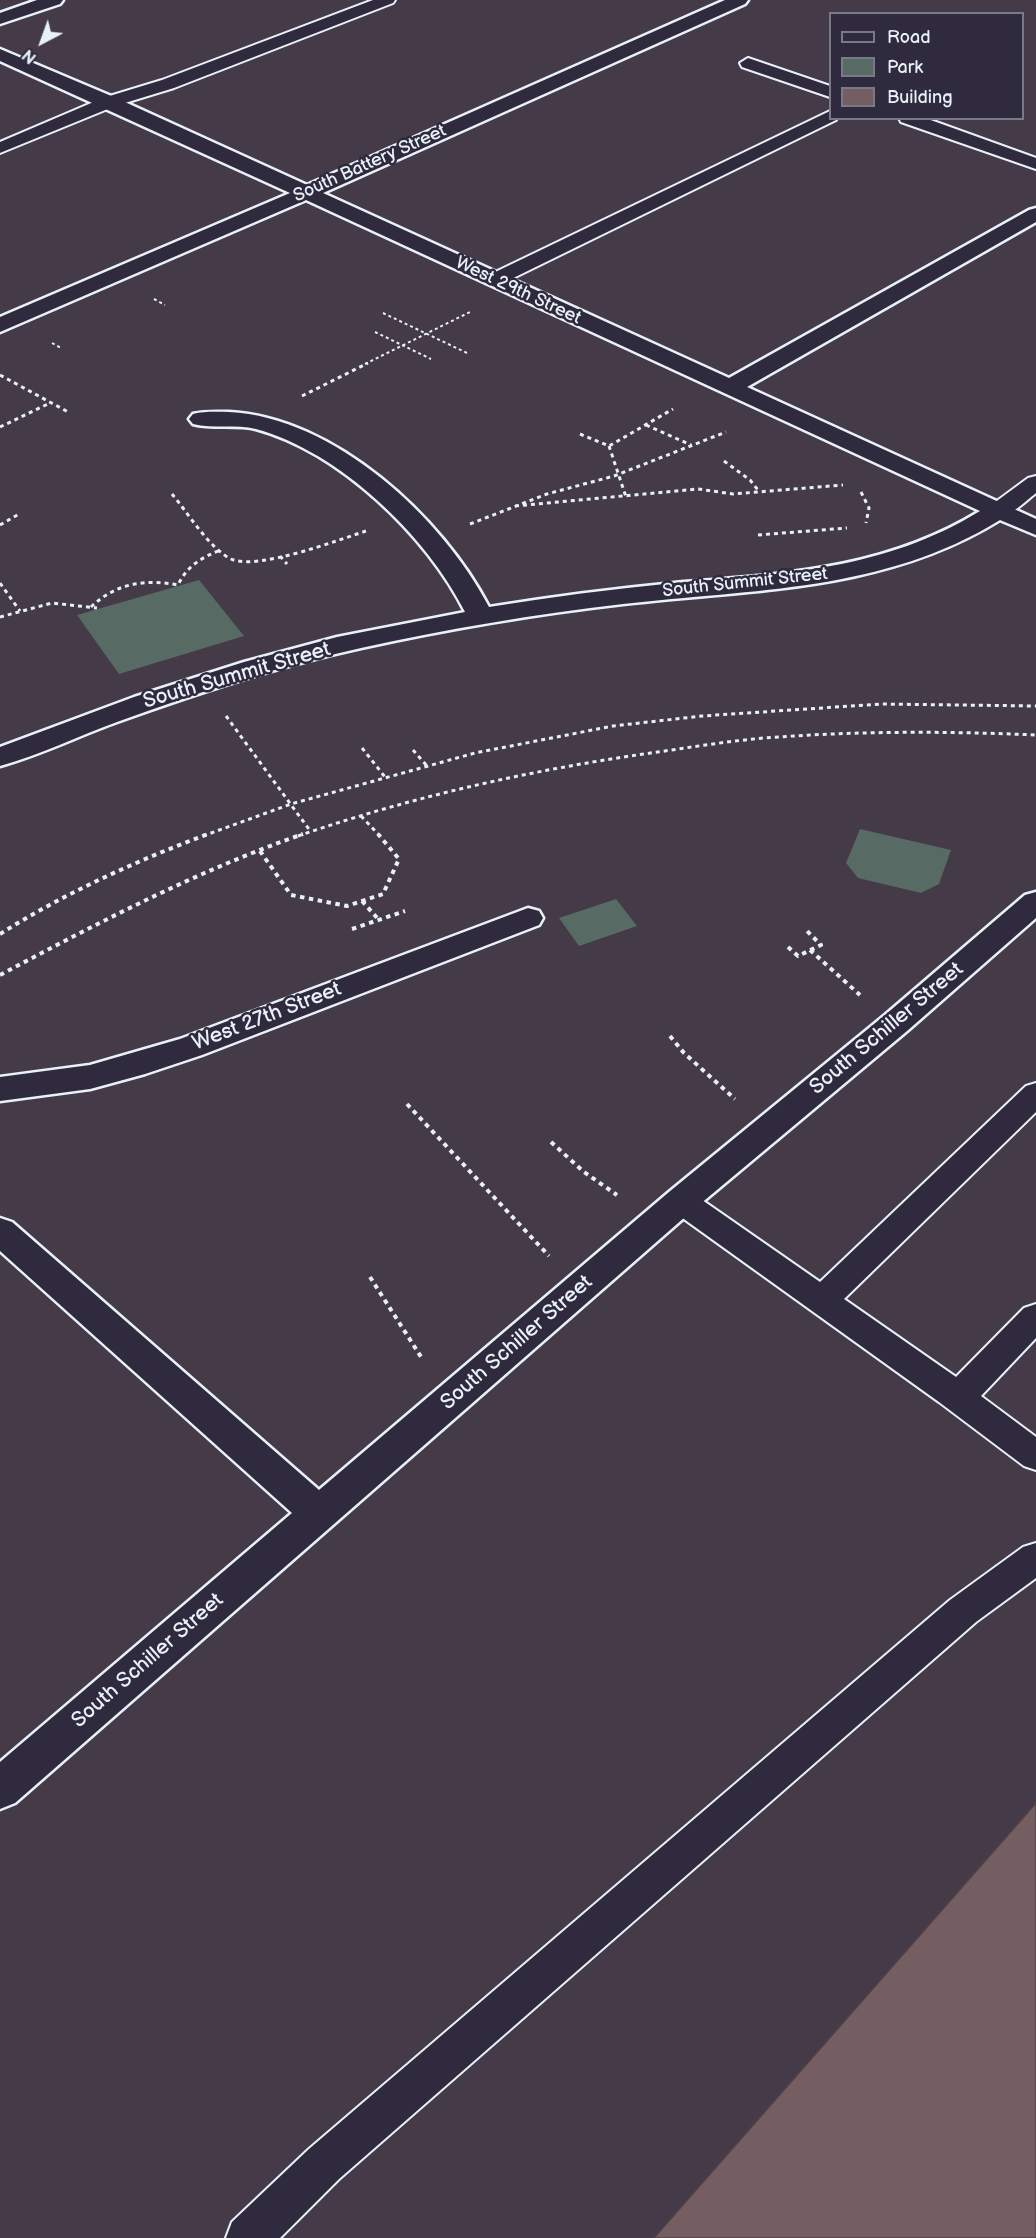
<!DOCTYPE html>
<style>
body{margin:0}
#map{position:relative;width:1036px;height:2238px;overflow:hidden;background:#443a48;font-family:"Balsamiq Sans",sans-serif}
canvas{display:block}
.legend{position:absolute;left:829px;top:12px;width:195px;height:108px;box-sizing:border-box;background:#2f2a3d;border:2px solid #797a88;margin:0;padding:8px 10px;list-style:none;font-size:18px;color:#e8f1f8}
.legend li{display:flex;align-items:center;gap:12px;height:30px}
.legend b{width:30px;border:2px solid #797a88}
.north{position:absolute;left:12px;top:12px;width:60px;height:60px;-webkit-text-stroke:4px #2f2a3d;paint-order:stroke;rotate:221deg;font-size:16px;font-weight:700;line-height:24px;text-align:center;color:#e8f1f8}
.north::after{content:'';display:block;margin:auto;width:21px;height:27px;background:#e8f1f8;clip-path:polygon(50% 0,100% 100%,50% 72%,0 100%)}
</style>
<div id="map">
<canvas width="1036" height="2238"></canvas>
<ul class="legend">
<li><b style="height:8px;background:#2f2a3d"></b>Road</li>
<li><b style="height:16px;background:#576a64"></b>Park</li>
<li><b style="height:16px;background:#755e62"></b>Building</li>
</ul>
<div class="north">N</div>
</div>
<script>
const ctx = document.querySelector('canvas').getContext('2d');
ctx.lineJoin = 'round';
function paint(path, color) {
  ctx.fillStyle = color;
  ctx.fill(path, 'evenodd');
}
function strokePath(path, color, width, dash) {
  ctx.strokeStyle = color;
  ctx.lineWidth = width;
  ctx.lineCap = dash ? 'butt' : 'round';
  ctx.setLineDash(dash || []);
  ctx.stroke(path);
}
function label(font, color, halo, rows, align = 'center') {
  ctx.font = font + ' "Balsamiq Sans",sans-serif';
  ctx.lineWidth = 5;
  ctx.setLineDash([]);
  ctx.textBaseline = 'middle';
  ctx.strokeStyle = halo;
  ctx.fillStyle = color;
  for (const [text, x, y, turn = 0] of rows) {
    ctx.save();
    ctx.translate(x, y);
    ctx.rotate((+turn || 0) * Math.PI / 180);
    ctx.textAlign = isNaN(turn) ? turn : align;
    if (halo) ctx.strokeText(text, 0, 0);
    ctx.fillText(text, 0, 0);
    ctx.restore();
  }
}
paint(new Path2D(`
 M199,580L244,636L119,674L77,615Z
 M860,829L951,850L939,884L921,893L858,878L846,863Z
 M616,899L637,926L579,946L559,918Z`), '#576a64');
const building = new Path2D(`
 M1036,1803V2238H654Z`);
paint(building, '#755e62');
strokePath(building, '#524245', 1.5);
const service = new Path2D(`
 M373,0H395L393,3L174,88L115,106L0,153V142L103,98L162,80Z
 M748,58L830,86V97L742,67L740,63Z
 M830,111V118L836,120L501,284H487L484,280L487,276Z
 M899,118H925L1036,158V169L901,122Z
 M1036,476V493C1022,504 1008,520 990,516L987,511L990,506L1028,478Z
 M1036,1083V1112L844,1299L956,1377L1024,1308L1036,1304V1338L981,1396L1036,1437V1470L1024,1466L939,1402L670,1209L665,1201L670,1193L681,1189L692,1193L820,1282L1026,1086Z
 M1036,1543V1578L976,1622L339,2179L280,2238H226L232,2222L309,2149L950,1600L1023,1547Z`);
const minor = new Path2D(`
 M37,0H63L60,4L0,24V13Z
 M725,0H748L745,4L323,193L729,378L1029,210L1036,208V222L747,387L1036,519V535L1000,520C884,592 753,589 623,604C535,614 448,629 361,648C278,666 197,693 117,722C78,736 40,755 0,766V747L134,697L244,662L337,637L465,612C427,536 340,452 256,429C236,424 213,429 193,424L189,419L193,414C205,411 217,412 229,412C334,417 443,518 489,607C550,597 612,589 674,583C783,574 884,570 980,511L306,200L0,332V317L290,193L0,61V49L116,98L307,185Z
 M1036,892V918L907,1031L693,1210L15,1803L0,1809V1762L292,1513L0,1251V1218L12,1222L319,1490L669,1192L885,1015L1025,895Z
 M528,908L539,911L543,918L539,925L202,1055L145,1074L90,1089L0,1101V1077L90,1065L180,1039Z`);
strokePath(service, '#e8f1f8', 4);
strokePath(minor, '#e8f1f8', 5);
strokePath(new Path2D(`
 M154,299L165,305
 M383,313L467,353
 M375,332L431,359
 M52,343L61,348
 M365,364L472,311`), '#e8f1f8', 2, [3, 3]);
strokePath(new Path2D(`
 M0,375L70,413
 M302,396L368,363
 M646,425L691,445
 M0,427L50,403
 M580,434L609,446L673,409
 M609,446L626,497
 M724,461L750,480L758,490
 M861,492L869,508L866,523
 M172,494C188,513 209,548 231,559C257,571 338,540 366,531
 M515,506L698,489L733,494L843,485
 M470,524L547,494L614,476L726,432
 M0,525L19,514
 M758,535L847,528
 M280,556L287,564
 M0,583L20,611
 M91,607C116,583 145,579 178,585C187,566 202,557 221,550
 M0,617L52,603L97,608
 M226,716L311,832
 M362,748L385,777
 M413,750L427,766
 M361,816L380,836
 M203,836L291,804L475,753L613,726L702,716L881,704L1036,706
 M298,836C417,795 540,768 665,751C698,746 731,741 764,738C854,731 945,731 1036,735`), '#e8f1f8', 3, [4, 4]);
strokePath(new Path2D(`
 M260,851L291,895L347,906L383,894L399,859L378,834
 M362,901L379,920
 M352,929L405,911
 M0,934C65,893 136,861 208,834
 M788,947L798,956L821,945L804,928
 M810,950L860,995
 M0,975C98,923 197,871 303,834
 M670,1036L684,1053L735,1099
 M407,1104L549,1256
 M551,1142L584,1172L617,1195
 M370,1277L423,1360`), '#e8f1f8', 4, [4.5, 4.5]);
paint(service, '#2f2a3d');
paint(minor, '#2f2a3d');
label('18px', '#e8f1f8', '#2f2a3d', [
 ["South Battery Street",370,164,-24],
 ["West 29th Street",518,291,25],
 ["South Summit Street",745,583,-6]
]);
label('21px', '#e8f1f8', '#2f2a3d', [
 ["South Summit Street",237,676,-16],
 ["West 27th Street",267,1017,-21],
 ["South Schiller Street",887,1029,-40],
 ["South Schiller Street",517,1343,-41],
 ["South Schiller Street",148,1661,-41]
]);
</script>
